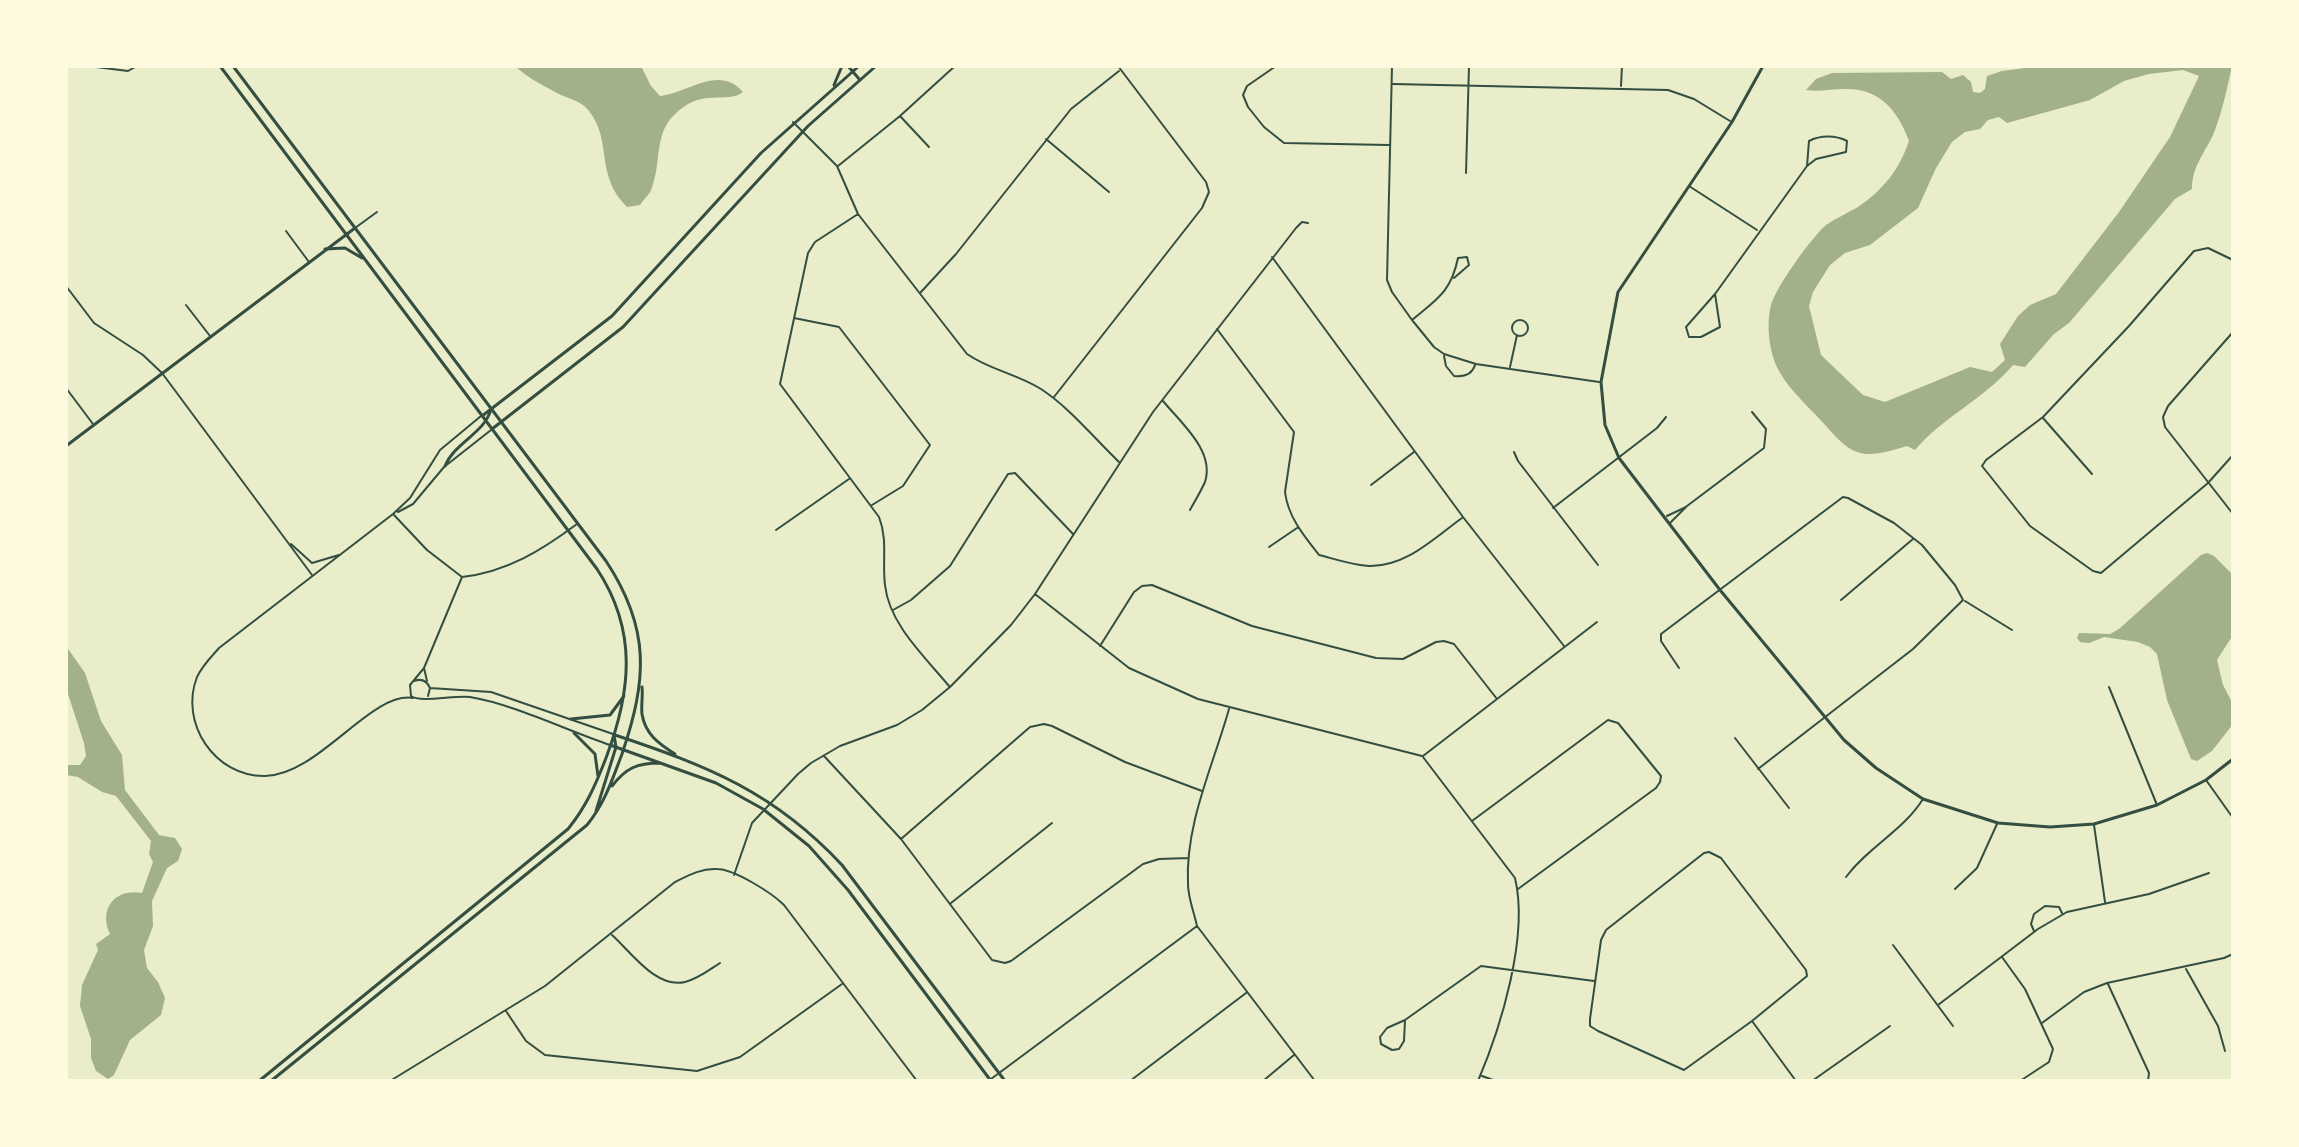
<!DOCTYPE html>
<style>
body{margin:0}
#map{position:relative;width:2299px;height:1147px;overflow:hidden;background:#e9edc9;font-family:"Roboto Serif",serif}
canvas{display:block}
.frame{position:absolute;inset:0;border:68px solid #fefae0;pointer-events:none}
</style>
<div id="map">
<canvas width="2299" height="1147"></canvas>
<div class="frame"></div>
</div>
<script>
const ctx = document.querySelector('canvas').getContext('2d');
ctx.lineJoin = 'round';
function paint(path, color) {
  ctx.fillStyle = color;
  ctx.fill(path, 'evenodd');
}
function strokePath(path, color, width, dash) {
  ctx.strokeStyle = color;
  ctx.lineWidth = width;
  ctx.lineCap = dash ? 'butt' : 'round';
  ctx.setLineDash(dash || []);
  ctx.stroke(path);
}
paint(new Path2D(`
 M515,66H641L651,86L660,96C688,93 719,64 743,92C730,103 707,91 685,106C650,129 664,158 651,190C649,195 643,200 640,205L627,207C594,174 613,141 589,111C581,100 568,99 557,93C542,85 528,78 515,66Z
 M2040,66H2232C2227,89 2222,113 2213,135C2204,154 2192,167 2192,189L2175,199L2069,323L2054,334L2025,367L2013,365C1984,399 1943,417 1915,450L1907,446C1867,458 1855,460 1827,427C1811,409 1790,391 1779,371C1769,353 1766,325 1771,305C1776,287 1811,238 1826,225C1836,218 1848,213 1858,207C1884,189 1899,170 1909,141C1898,111 1880,88 1845,89C1831,89 1820,92 1806,90L1816,79L1832,73L1942,72L1951,79L1963,75L1971,82L1973,92L1980,93L1985,89L1987,76L2002,71ZM2183,70L2199,76L2170,137L2119,212L2056,294L2030,305L2018,316L2000,344L2005,360L1992,372L1970,367L1885,402L1863,395L1821,355L1809,306L1813,292L1830,265L1845,253L1870,245L1918,208L1936,168L1952,142L1965,132L1980,129L1988,120L1999,117L2007,123L2090,100L2124,81L2149,74Z
 M2207,553L2214,556L2233,575V635L2217,660L2223,685L2233,704V724L2212,751L2197,761L2191,759L2167,700L2157,654L2150,647L2138,642L2104,637L2089,643L2080,642L2077,638L2079,633L2110,634L2119,629L2201,555Z
 M66,646L85,673L101,721L122,755L125,790L159,835L175,838L182,849L178,861L167,868L152,901L153,926L144,950L147,968L158,982L165,998L161,1015L130,1040L114,1075L108,1079L96,1071L91,1058V1039L80,1006L82,985L98,950L96,944L110,934C98,908 116,888 142,893L153,862L149,854L151,841L116,796L102,792L78,777L66,775V765H80L86,756L84,743L66,688Z`), '#a3b18a');
strokePath(new Path2D(`
 M88,66L128,71L137,66
 M1276,66L1247,86L1243,95L1248,107L1264,127L1284,143L1389,145
 M1392,66L1387,280L1392,292L1412,320L1434,347L1444,354L1476,364L1599,382
 M1393,84L1668,90L1694,99L1730,121
 M1621,86L1622,66
 M900,116L929,147
 M793,122L837,166L858,214L967,354C990,370 1017,374 1041,389C1070,408 1094,438 1119,462
 M1046,139L1109,192
 M838,166L900,116L955,66
 M1466,173L1469,66
 M1689,186L1757,230
 M858,214L815,242L808,253L780,384L879,517C888,540 882,561 885,585C889,624 925,657 949,686
 M355,228L377,212
 M286,231L309,262
 M1272,257L1463,517L1564,646
 M2233,260L2208,248L2194,251L2129,326L2043,417L1986,460L1982,466L2030,526L2093,571L2101,573L2208,483L2233,455
 M66,286L94,323L143,355L162,373L312,575
 M921,292L956,254L1071,109L1119,71
 M1715,294L1720,327L1701,337H1689L1686,327L1715,294L1807,166L1816,159L1846,152L1847,141C1836,135 1820,135 1809,141L1807,166
 M186,305L210,336
 M794,318L839,327L930,445L903,486L872,505
 M1412,320C1437,299 1451,292 1458,258L1467,257L1469,265L1454,278
 M1512 328a8 8 0 1 1 16 0a8 8 0 1 1-16 0Z
 M1217,329L1294,432L1285,492C1288,517 1304,536 1319,555C1335,559 1352,565 1369,566C1406,567 1434,538 1462,518
 M2233,332L2168,406L2163,417L2165,427L2233,514
 M1444,356L1446,366L1454,376C1464,377 1472,375 1475,365
 M1510,367L1517,335
 M66,388L93,424
 M1054,397L1202,208L1209,192L1206,182L1118,66
 M1163,401C1181,423 1215,451 1205,482C1201,491 1195,501 1190,510
 M2043,418L2092,474
 M1514,452L1518,461L1598,565
 M1371,485L1414,452
 M1553,508L1657,428L1666,417
 M398,512L413,504L444,467L491,430
 M394,515L427,550L462,577C507,572 542,550 577,524
 M1667,516L1686,507
 M1670,523L1687,506L1764,448L1766,429L1752,412
 M776,530L849,479
 M291,544L312,563L339,555
 M1269,547L1297,528
 M462,577L424,668L410,685L411,696C420,703 455,695 470,697C513,704 568,731 610,745
 M1035,594L1129,668L1198,699L1422,756
 M1841,600L1913,539
 M1965,601L2012,630
 M893,610L911,600L950,566L1008,474L1015,473L1073,534
 M1100,646L1134,592L1142,586L1152,585L1252,626L1376,658L1403,659L1436,642L1444,641L1454,644L1497,699
 M424,668L427,681
 M1679,668L1661,641V634L1843,497L1848,498L1894,523L1922,545L1955,585L1963,600L1913,649L1758,769
 M414,681C422,678 427,681 430,688L428,696
 M2109,687L2157,805
 M430,688L491,692L613,734
 M413,698C371,691 319,775 265,776C215,777 179,723 197,677C202,666 211,657 219,648L393,514L410,498L440,450L481,416
 M1229,709C1213,766 1185,824 1188,884C1188,898 1194,912 1197,926L1315,1081
 M1735,738L1789,808
 M824,756L901,839L992,960L1005,963L1011,961L1143,864L1159,859L1188,858
 M1423,756L1597,622
 M1423,757L1515,878C1529,936 1501,1027 1478,1081
 M2206,780L2233,818
 M1472,821L1608,720L1618,723L1661,776L1660,782L1656,788L1518,889
 M2094,825L2105,902
 M901,839L1030,727L1044,724L1052,726L1125,762L1202,791
 M1709,852L1721,858L1806,970L1807,976L1752,1021L1684,1070L1598,1031L1590,1026V1019L1601,940L1606,930L1704,853Z
 M734,875L752,823L798,774L811,763L840,746L897,725L922,710L950,687L1011,625L1035,594L1153,412L1296,228L1302,222L1308,223
 M1846,877C1868,847 1903,831 1923,799
 M1955,889L1977,868L1997,824
 M951,903L1052,823
 M2034,931L2031,924L2034,914L2045,906L2059,907L2062,913
 M612,935C631,952 656,989 685,982C698,979 709,970 720,963
 M1893,945L1953,1026
 M2002,957L2025,989L2053,1049L2049,1062L2020,1081
 M2186,969L2218,1026L2225,1051
 M2108,984L2149,1073L2148,1081
 M1938,1005L2038,929L2067,912L2149,894L2209,873
 M506,1011L526,1041L545,1055L697,1071L740,1057L842,984
 M1405,1020L1404,1041L1399,1049L1392,1050L1381,1044L1380,1037L1387,1028L1405,1020L1481,966L1594,981
 M1752,1021L1796,1081
 M2042,1023L2084,992L2107,983L2224,958L2233,954
 M1482,1076L1496,1081
 M991,1079L1197,926
 M390,1081L545,986L675,882C689,875 702,868 717,869C734,869 772,893 784,905L917,1081
 M1130,1081L1246,993
 M1263,1081L1294,1055
 M1812,1081L1890,1026`), '#344e41', 2);
strokePath(new Path2D(`
 M848,66L860,80
 M1763,66L1732,122L1618,292L1601,382L1605,425L1619,458L1720,590L1844,740L1876,768L1923,799L1998,823L2050,827L2094,824L2157,805L2206,780L2233,759
 M66,446L355,228`), '#344e41', 3);
strokePath(new Path2D(`
 M220,66L597,569C638,631 631,692 606,758C596,784 586,807 568,829L259,1081
 M233,66L606,561C651,629 647,680 622,754C612,780 605,803 587,825L271,1081
 M834,85L842,66
 M325,249L345,248L362,258
 M482,416L612,316L761,153L859,66
 M492,429L623,327L808,126L876,66
 M445,466C455,442 485,433 491,409
 M642,687C643,696 641,705 642,714C645,734 659,744 675,754
 M571,719L610,715L624,696
 M574,733L595,754L598,776
 M615,735C708,766 774,792 842,865L1005,1081
 M610,745L716,783L763,809L809,846L848,890L991,1081
 M612,786C626,768 637,763 660,763
 M596,811L616,747L614,735`), '#344e41', 3);
</script>
